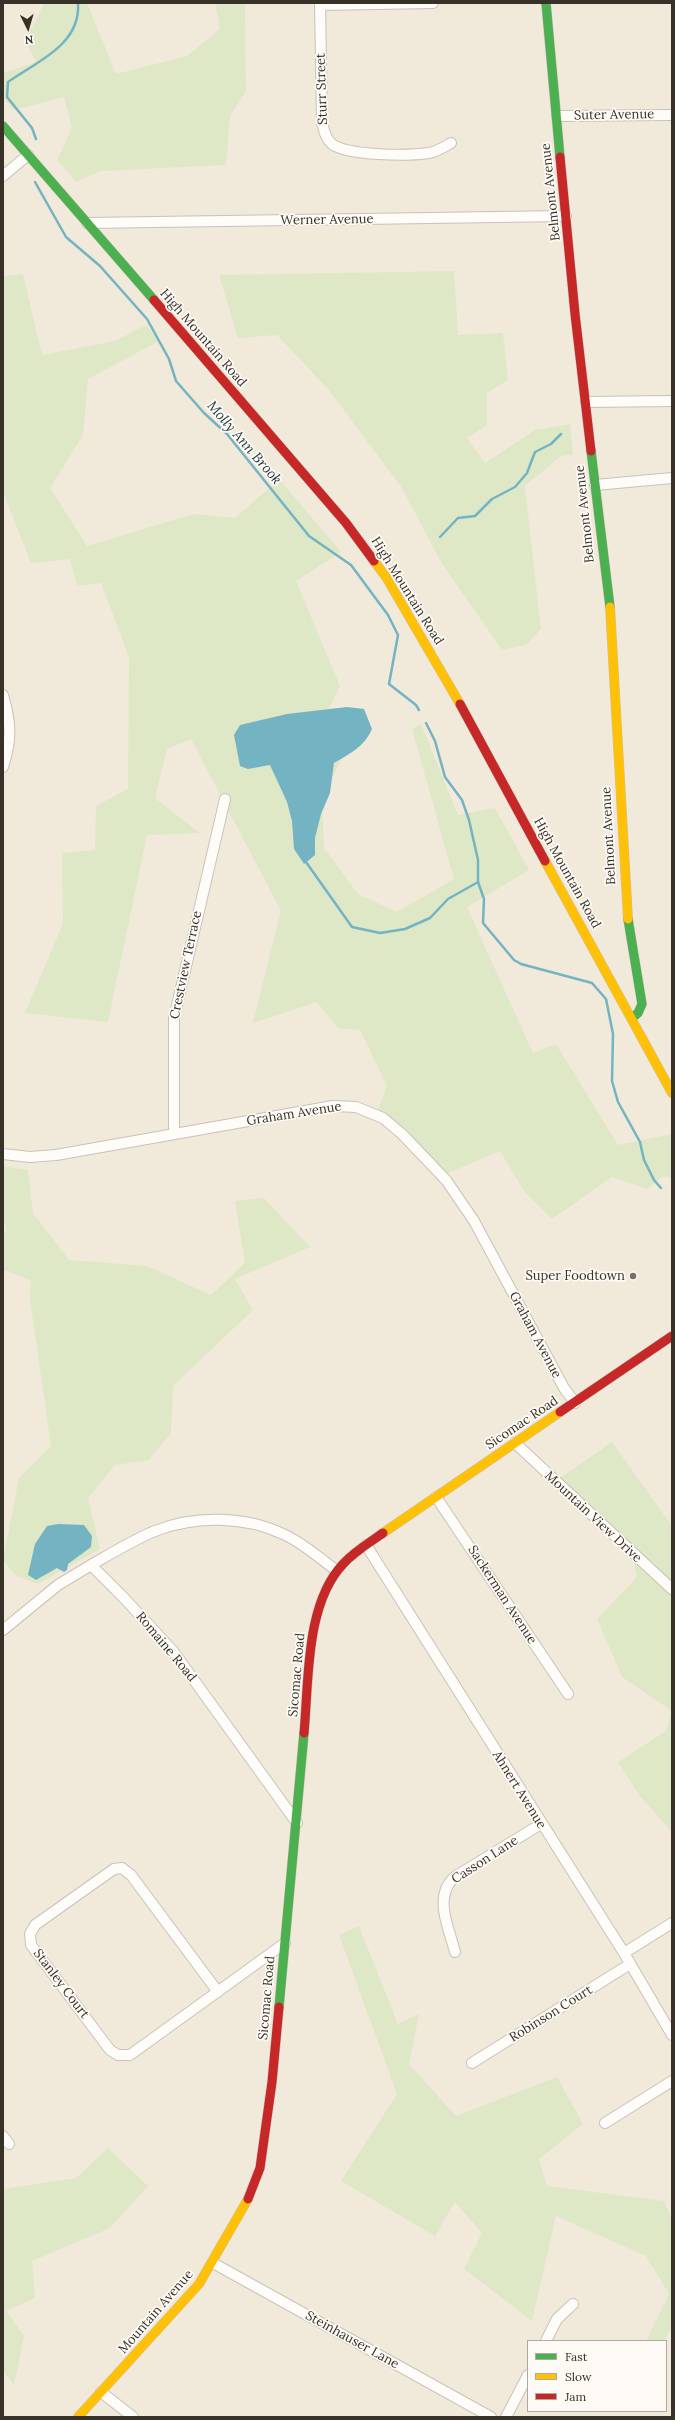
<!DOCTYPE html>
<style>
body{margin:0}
#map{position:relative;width:675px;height:2420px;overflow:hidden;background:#f1e9da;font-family:Lora,serif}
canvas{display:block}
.frame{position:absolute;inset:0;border:4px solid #373127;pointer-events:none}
.legend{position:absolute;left:527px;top:2340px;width:140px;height:72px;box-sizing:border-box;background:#fdfaf5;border:1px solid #aeaaa3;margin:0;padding:5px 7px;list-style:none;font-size:12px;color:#373127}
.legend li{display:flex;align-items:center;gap:8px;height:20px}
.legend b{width:20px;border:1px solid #aeaaa3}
.north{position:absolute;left:8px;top:8px;width:40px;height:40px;-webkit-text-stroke:3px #fdfaf5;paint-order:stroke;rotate:175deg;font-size:11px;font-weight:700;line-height:16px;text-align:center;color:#373127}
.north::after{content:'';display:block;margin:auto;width:14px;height:18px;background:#373127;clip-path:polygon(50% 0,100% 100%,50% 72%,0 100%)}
</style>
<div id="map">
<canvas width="675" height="2420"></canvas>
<div class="frame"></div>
<ul class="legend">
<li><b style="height:5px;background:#4caf50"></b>Fast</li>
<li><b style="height:5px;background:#ffc107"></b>Slow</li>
<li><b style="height:5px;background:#c62828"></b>Jam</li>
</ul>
<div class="north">N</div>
</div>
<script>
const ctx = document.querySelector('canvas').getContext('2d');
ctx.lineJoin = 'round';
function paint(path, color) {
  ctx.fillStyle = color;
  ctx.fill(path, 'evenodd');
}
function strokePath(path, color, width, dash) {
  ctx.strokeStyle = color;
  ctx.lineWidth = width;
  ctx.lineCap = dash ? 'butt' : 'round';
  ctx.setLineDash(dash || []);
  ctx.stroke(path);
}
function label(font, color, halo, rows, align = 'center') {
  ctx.font = font + ' Lora,serif';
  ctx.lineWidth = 3.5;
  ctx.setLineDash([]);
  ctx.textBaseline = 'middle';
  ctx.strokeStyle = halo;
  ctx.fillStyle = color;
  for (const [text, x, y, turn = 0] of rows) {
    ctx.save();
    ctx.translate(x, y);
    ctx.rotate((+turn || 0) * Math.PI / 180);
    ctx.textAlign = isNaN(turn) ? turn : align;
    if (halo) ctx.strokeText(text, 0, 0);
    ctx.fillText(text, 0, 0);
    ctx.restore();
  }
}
paint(new Path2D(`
 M45,3H87L116,74L187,56L220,29L215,3H245L246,91L230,116L226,165L100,171L76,182L57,160L72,128L64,97L14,110L3,97V73L36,62L25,40Z
 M454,271L458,335L503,333L508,380L487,393V425L467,438L485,463L535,430L570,424L573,454L561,456L525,486L541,629L526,645L502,650L441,562L402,488L328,389L277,335L238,338L219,275Z
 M23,274L42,355L115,341L146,325L159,341L88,379L83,435L50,488L87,546L194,514L235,518L279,479L341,552L296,581L340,686L327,713L355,731L322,799L324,848L358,894L397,912L454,879L412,729L421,724L458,815L495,808L529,870L467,907L533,1053L556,1044L618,1145L672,1134V1178L663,1176L647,1189L612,1177L552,1219L524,1191L500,1151L439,1177L377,1112L387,1086L360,1030L338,1028L317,1002L253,1023L281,911L191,739L167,749L155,798L200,833L147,835L108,1022L25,1013L63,923L62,853L95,850L96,806L128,789L129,657L101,583L77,586L70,559L31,563L3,492V276Z
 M3,1166L28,1170L33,1213L69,1260L147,1266L211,1295L245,1263L235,1201L264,1198L310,1247L235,1279L253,1310L173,1386L171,1433L149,1460L115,1465L88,1498L100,1549L38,1584L16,1576L3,1560L19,1478L51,1446L30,1299L31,1281L3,1269V1232L7,1231L3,1218Z
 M612,1442L672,1526V1832L640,1796L618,1762L666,1731L672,1711L622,1677L597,1619L637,1577L631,1552L557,1480Z
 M359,1926L398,2024L419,2014L409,2064L456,2116L557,2077L583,2124L539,2159L547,2186L664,2201L672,2219V2326L664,2341H646L669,2294L646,2256L556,2216L532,2321L464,2269L482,2233L455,2202L435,2236L341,2181L397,2094L339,1935Z
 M108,2148L148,2186L110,2228L32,2261L35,2298L6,2311L24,2336L14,2385L3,2370V2189L76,2178Z`), '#dfe8c6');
paint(new Path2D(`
 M347,707L364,709L372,729C364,747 351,753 334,763L330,793L321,814L315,838V855L304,864L294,849L292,821L287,802L270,765L248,769L240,766L234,735L240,725L287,714Z
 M58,1524L84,1525L92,1536L91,1547L68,1564L67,1570L64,1572L57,1568L36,1580L28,1575L35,1544L47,1526Z`), '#74b3c2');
strokePath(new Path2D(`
 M36,139L32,128L7,97L8,82C36,62 81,45 78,3
 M35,182L66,237L100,266L147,319L169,359L176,381L204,413L227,434L309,536L351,565L388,615L398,635L389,684L416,705L419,710
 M440,537L458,518L475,516L492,499L515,487L527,473L535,452L551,444L561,434
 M426,723L435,741L445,777L462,800L469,820L478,860V882L484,899L483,923L514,960L521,964L592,983L606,999L613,1034L612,1081L618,1102L640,1142L644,1160L654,1180L661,1188
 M306,862L352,927L380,933L405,929L430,918L448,899L478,882`), '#74b3c2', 2.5);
const street = new Path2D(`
 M320,3L322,122C324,130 325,138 332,144C348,156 408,156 429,153C436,152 444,147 451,143
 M320,5L433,3
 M557,116L672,115
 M3,176L28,155
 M87,223L566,216
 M586,402L672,401
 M595,485L672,478
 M3,695C11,723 12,739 3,767
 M174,1134V1018L225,799
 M3,1154L30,1157L56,1155L333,1106L356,1107L383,1118L402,1134L446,1180L474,1221L564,1388L575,1403
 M515,1443L672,1589
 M436,1497L568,1694
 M366,1545L624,1953L672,2035
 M91,1565C112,1553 133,1540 155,1531C195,1515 245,1516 283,1534C302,1542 319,1558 336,1570
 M3,1630L58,1585L91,1565L123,1597L173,1651L297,1823
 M455,1952C449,1928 432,1895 456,1876L541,1824
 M624,1953L672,1923
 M218,1992L131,1875L122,1868L114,1869L35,1925L30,1934L31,1945L110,2050L118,2055H130L285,1943
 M472,2063L630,1964
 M605,2123L672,2081
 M3,2136L9,2144
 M213,2263L491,2417
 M546,2341L557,2319L573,2304
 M101,2392L133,2417
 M506,2417L528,2375`);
const fast = new Path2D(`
 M546,3L560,157
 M3,126L154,300
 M591,451L610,607
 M628,919L642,1004L638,1013L632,1018
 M279,2007L304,1733`);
const slow = new Path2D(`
 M374,561L386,577L460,704
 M610,607L628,919
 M545,861L672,1093
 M383,1533L560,1412
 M78,2417L199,2284L248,2199`);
const jam = new Path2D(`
 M560,157L575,314L591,451
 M154,300L346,523L374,561
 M460,704L545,861
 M560,1412L672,1336
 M304,1733C309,1681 305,1603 344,1563C355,1551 369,1543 383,1533
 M248,2199L260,2168L272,2082L279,2007`);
strokePath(street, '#c9c2b7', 12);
strokePath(fast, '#c9c2b7', 10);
strokePath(slow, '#c9c2b7', 10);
strokePath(jam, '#c9c2b7', 10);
strokePath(street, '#fdfcf9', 10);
strokePath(fast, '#4caf50', 9);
strokePath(slow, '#ffc107', 9);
strokePath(jam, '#c62828', 9);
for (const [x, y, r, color] of [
 [633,1276,4,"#787166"]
]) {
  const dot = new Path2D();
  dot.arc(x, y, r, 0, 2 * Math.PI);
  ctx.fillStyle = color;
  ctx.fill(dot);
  strokePath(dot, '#fdfaf5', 1.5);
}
label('13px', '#373127', '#fdfaf5', [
 ["Sturr Street",322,89,-92],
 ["Suter Avenue",614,115,-1],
 ["Belmont Avenue",551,192,-96],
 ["Werner Avenue",327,220,-1],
 ["High Mountain Road",203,338,49],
 ["Belmont Avenue",585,514,-96],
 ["High Mountain Road",407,591,58],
 ["Belmont Avenue",609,836,-93],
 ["High Mountain Road",567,873,61],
 ["Crestview Terrace",186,965,-78],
 ["Graham Avenue",294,1114,-9],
 ["Graham Avenue",535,1335,62],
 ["Sicomac Road",522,1423,-34],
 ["Mountain View Drive",593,1517,43],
 ["Sackerman Avenue",502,1595,57],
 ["Romaine Road",166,1647,50],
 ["Sicomac Road",297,1675,-85],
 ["Ahnert Avenue",519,1790,58],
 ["Casson Lane",485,1860,-33],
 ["Stanley Court",61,1984,53],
 ["Sicomac Road",267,1998,-85],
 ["Robinson Court",551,2014,-32],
 ["Mountain Avenue",156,2312,-49],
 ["Steinhauser Lane",352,2340,29]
]);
label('13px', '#373127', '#fdfaf5', [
 ["Super Foodtown",625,1276]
], 'right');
label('italic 14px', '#1e343b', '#fdfaf5', [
 ["Molly Ann Brook",244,443,49]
]);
</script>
